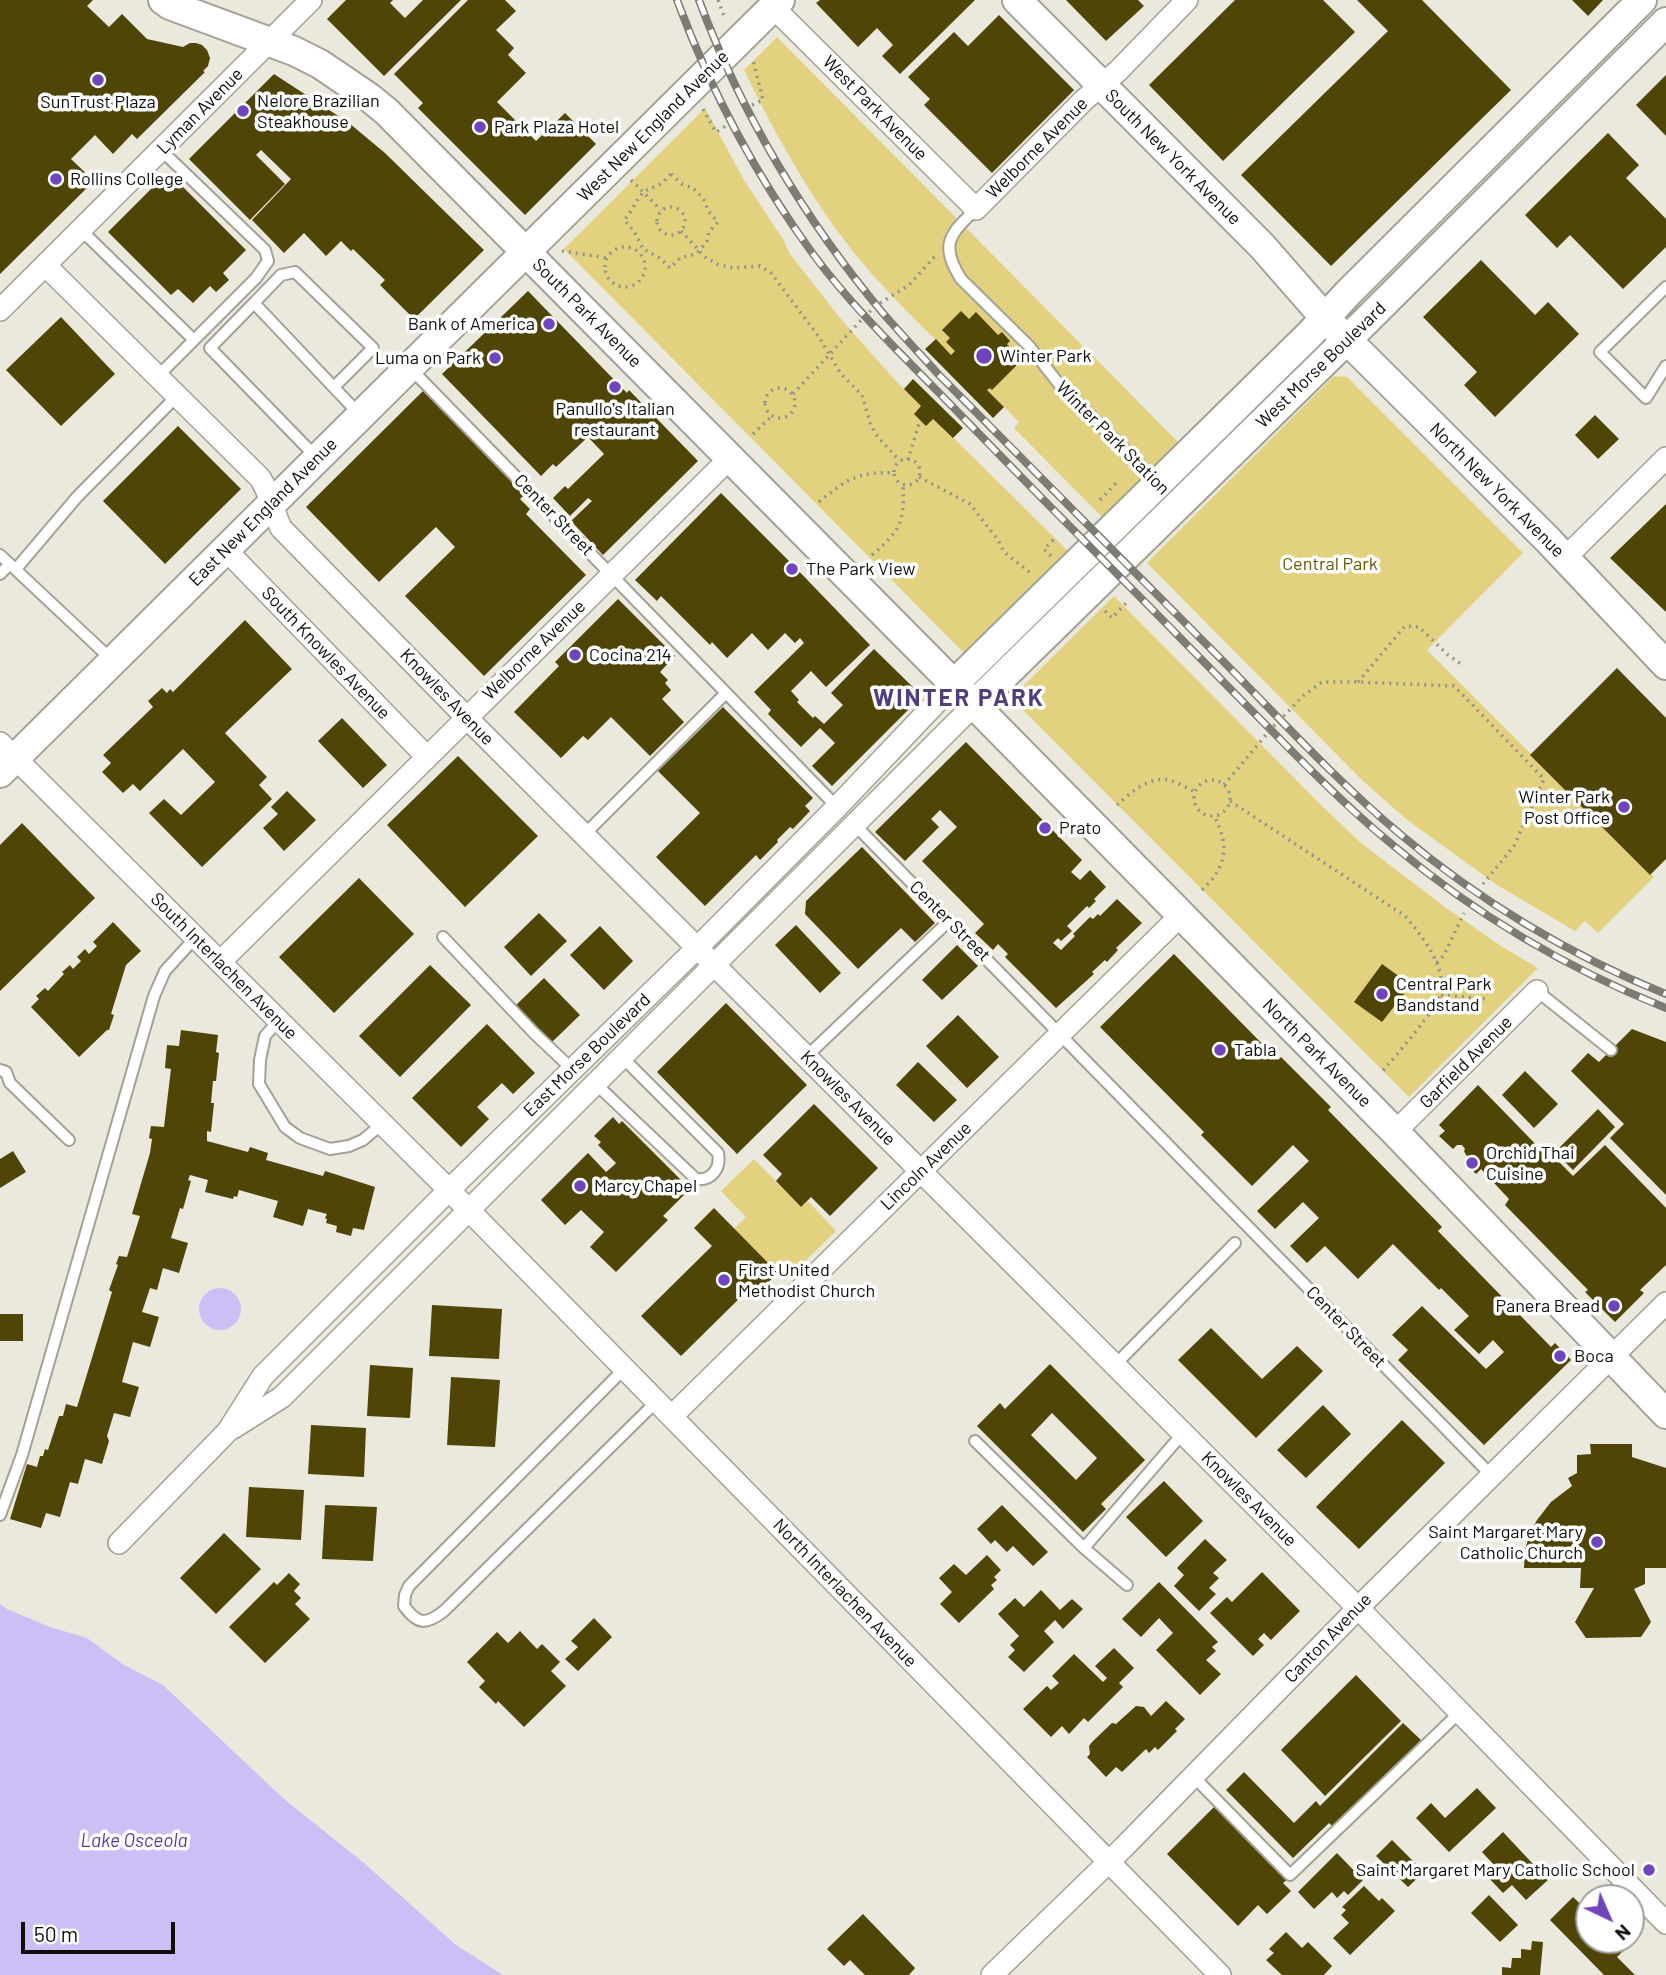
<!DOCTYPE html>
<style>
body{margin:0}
#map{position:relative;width:1666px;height:1975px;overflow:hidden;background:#ebe9dd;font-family:Barlow,sans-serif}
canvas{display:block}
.north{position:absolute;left:1575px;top:1884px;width:70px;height:70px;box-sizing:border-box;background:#fff;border:2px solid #9e9e9d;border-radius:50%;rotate:136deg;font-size:19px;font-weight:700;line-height:28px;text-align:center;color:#0d0d09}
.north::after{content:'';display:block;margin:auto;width:24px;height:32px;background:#6f44bd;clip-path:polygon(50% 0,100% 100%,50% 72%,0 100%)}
.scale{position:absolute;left:21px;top:1922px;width:154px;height:32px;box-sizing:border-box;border:4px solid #0d0d09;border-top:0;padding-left:9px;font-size:21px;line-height:24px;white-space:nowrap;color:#0d0d09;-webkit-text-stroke:5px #fff;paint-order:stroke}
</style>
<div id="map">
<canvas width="1666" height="1975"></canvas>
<div class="north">N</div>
<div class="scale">50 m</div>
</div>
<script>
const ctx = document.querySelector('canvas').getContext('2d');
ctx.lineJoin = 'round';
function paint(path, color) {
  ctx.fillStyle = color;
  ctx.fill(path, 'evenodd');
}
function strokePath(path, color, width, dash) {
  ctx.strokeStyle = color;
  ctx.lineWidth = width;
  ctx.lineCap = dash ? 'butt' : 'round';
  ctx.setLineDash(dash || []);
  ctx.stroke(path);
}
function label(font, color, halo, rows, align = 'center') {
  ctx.font = font + ' Barlow,sans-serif';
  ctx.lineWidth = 7;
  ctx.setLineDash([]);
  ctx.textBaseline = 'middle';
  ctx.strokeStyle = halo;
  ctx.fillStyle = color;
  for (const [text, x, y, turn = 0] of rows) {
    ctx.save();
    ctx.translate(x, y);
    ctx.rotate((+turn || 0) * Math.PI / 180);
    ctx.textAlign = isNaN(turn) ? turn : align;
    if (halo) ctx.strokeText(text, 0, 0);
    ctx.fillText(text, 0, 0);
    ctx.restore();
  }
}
paint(new Path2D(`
 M777,37L1182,446L1105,520L1014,428L1019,422C971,372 918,326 872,274C819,214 779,142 744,70Z
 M705,108L744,180L784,241L790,254L840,318L896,381L1071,554L969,658L564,249Z
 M1334,376L1347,377L1523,553L1427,650L1654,877L1598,933L1585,921L1575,931L1497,885L1406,819L1363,781L1147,563Z
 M1114,596L1322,806L1361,843L1445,907L1501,946L1538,968L1409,1097L1011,698Z
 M754,1159L801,1207L808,1201L836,1231L785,1281L734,1229L746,1217L721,1191Z`), '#e2d27f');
paint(new Path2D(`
 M199 1309a21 21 0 1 1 42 0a21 21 0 1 1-42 0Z
 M0,1604L7,1609L50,1627L87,1638L124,1665L163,1685L284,1799L364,1863L456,1945L503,1975H0Z`), '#ccbff6');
paint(new Path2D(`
 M0,0H93L87,6L109,27L122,14L147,39L183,47L190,43H196L202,45L207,50L210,58L208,66L203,71L205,72L137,139L132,134L113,154L95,135L71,159L94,181L0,274Z
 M346,0H393L390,3L405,18L423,0H461L384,76L327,19Z
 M468,0H505L516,11L496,30L514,48L508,55L526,73L497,102L536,141L565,113L596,144L525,215L418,108L423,103L394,74Z
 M820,0H975L900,74L882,56L893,45L877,28L858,47L816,3Z
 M1066,0H1138L1144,6L1106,41Z
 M1235,0H1323L1355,32L1223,161L1149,85Z
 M1357,0H1422L1511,90L1331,266L1241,175L1388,31Z
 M1572,0H1603L1588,16Z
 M999,15L1074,90L992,173L924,105L930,99L908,77L954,32L968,46Z
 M274,74L349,123L385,153L484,250L414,319L380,285L385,280L353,249L351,251L341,241L326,256L304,233L284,253L252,220L291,179L261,150L256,155L285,184L250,220L189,159Z
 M1666,75V136L1636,105Z
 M1608,133L1639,165L1626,178L1666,219V247L1623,289L1570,235L1557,248L1525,215Z
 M168,172L246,250L223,273L229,280L216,292L210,286L193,303L178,289L171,295L108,232Z
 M1481,260L1535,315L1548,302L1579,334L1495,417L1464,385L1477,372L1423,317Z
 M528,291L627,393L629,390L698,461L603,555L571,521L592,501L588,498L570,516L553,498L565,486L568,489L604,454L588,437L556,467L553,464L541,476L442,374Z
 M961,311L969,319L976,312L998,335L1002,332L1010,341L1007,344L1022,360L992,390L990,388L987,390L1004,407L993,418L925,349L936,339L951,355L955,351L946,342L950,338L942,330Z
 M61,317L115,374L61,426L6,370Z
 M913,379L963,428L953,438L933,419L926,426L914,414L921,406L904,389Z
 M423,391L525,494L520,499L530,509L526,514L586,575L484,676L405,596L455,547L436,527L379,582L306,507Z
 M1595,415L1619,439L1598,459L1575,435Z
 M178,426L241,489L165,564L103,501Z
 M721,493L791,563L870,645L826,687L811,671L791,691L799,700L797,702L813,718L815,716L824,724L843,705L831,693L874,649L922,696L832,786L812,766L835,743L820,728L801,747L768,714L771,710L754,692L804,643L800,638L795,643L785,633L768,650L752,633L727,658L712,642L710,645L661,596L657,601L635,580Z
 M1666,504V612L1610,558Z
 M618,599L675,656L660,672L668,680L665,683L671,690L662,699L684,722L650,756L611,717L588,740L583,736L561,758L514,712L559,666L555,662Z
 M245,620L292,669L225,733L267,777L259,785L272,799L202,867L149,813L164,799L181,815L215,782L183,749L140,791L133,784L123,793L102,772L111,763L103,755L153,707L148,701L162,688L167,693L170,689L173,692Z
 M1617,668L1666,718V859L1650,875L1530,755Z
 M723,707L813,798L805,806L810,811L793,829L790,827L777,840L778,842L760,860L756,855L705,906L656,857L700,813L658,771Z
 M342,718L387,765L363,788L318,741Z
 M966,742L1082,860L1071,872L1080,880L1090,870L1106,887L1094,899L1096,901L1089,908L1087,906L1067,926L1072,931L1061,941L1058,938L1053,943L1061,950L1075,936L1073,934L1090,917L1093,919L1098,914L1100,916L1117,899L1142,923L1116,948L1118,950L1107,962L1105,960L1092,972L1094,974L1056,1008L1005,957L1008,954L998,944L993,950L975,933L984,924L922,861L957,827L940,810L931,819L939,827L905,861L875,832Z
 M458,756L538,836L465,907L387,825Z
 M287,791L316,820L284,851L263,828L278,814L271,807Z
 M22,823L95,898L0,991V845Z
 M862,847L935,923L915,942L901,928L858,969L805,914L806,901Z
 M359,878L414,934L334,1013L279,957Z
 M539,913L567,941L531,976L504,947Z
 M113,922L141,951L126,965L111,1014L114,1015L109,1030H107L79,1057L31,1007L39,999L36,996L45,988L48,991L64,974L62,972L70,965L73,969L81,961L77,957L85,949L89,954L97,946L93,942Z
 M796,925L841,973L820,993L775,945Z
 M600,926L633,961L604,990L570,955Z
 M957,945L978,966L942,1000L922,980Z
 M1174,954L1278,1060L1281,1057L1331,1107L1328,1110L1442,1227L1438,1231L1551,1347L1555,1343L1571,1360L1484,1445L1398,1360L1408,1350L1392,1335L1422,1306L1486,1369L1504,1352L1493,1340L1479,1354L1454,1330L1469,1316L1441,1288L1439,1290L1393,1244L1358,1279L1325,1246L1307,1263L1290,1246L1319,1218L1303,1202L1275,1229L1257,1211L1309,1161L1293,1145L1252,1186L1201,1135L1204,1132L1100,1027Z
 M1382,964L1411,985L1382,1022L1354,1002Z
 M430,965L471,1005L400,1077L359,1036Z
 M544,978L580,1015L551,1043L515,1006Z
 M726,1003L807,1085L737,1154L657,1072Z
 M958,1015L999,1057L967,1088L926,1046Z
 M487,1024L535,1073L513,1094L502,1083L477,1107L489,1119L461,1147L412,1098Z
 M1632,1029L1666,1042V1195L1610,1138L1624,1124L1571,1071L1588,1053L1599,1062Z
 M181,1030L218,1035L216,1052L219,1053L216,1081H213L211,1103H214L211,1132L207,1131V1141L248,1152L250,1147L268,1153L266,1160L323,1176L325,1171L375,1187L364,1230L353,1228L351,1236L336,1232L337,1226L326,1223L327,1219L325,1218L327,1214L308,1209L303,1226L273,1217L278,1201L239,1190L237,1197L234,1196L233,1199L205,1192L208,1180L190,1175L188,1180L191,1181L183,1209L180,1208L171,1238L188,1243L179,1273L163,1268L157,1290L150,1288L142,1312L159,1317L150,1347L133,1342L122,1382L139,1387L130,1417L114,1413L107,1436L109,1441L102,1464L85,1459L78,1484L70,1482L60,1517L46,1513L41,1528L10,1519L27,1464L37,1467L40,1456H43L45,1449L48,1450L59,1416H63L66,1404L77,1407L112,1292L109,1290L118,1265L116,1264L119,1256L127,1257L140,1216L132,1214L150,1153L152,1139L149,1138L151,1126L164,1127L171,1069L165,1068L167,1045L179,1046Z
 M918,1062L957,1100L934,1122L896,1085Z
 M1525,1071L1558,1104L1534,1128L1502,1095Z
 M1478,1085L1551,1160L1554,1157L1573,1176L1605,1145L1666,1208V1265L1640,1290L1644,1293L1615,1322L1585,1292L1588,1290L1505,1205L1509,1199L1481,1169L1476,1174L1466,1163L1471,1158L1466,1155L1464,1151L1465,1149L1462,1145H1457L1453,1149L1439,1136L1445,1131L1439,1125Z
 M814,1104L878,1168L830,1216L811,1197L801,1207L776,1181L782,1174L763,1155Z
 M1598,1109L1615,1127L1573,1170L1555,1152Z
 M613,1117L619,1124L622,1121L683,1182L677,1188L684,1195L663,1216L668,1220L616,1272L590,1247L604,1232L581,1210L565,1225L541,1200L588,1153L606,1172L613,1166L616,1163L598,1145L601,1142L594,1136Z
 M13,1151L26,1172L0,1188V1159Z
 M714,1208L778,1273L757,1293L751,1287L681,1356L641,1316L712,1246L694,1228Z
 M432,1305L502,1309L499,1359L429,1356Z
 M0,1314H23V1341H0Z
 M1211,1328L1262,1379L1297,1346L1323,1371L1256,1438L1178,1360Z
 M1050,1364L1145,1460L1101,1504L1106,1509L1083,1532L977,1426L1000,1403L1005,1409ZM1052,1413L1097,1458L1076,1480L1031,1435Z
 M370,1365L413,1368L410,1418L367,1416Z
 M451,1377L500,1380L495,1447L447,1445Z
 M1323,1405L1351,1434L1306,1478L1277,1450Z
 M1402,1420L1445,1463L1359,1549L1316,1507Z
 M311,1425L366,1428L364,1477L308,1474Z
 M1590,1444H1632V1457L1666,1468V1568H1645V1584L1634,1589L1651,1622L1641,1637L1586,1638L1575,1622L1594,1588H1580L1581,1568H1524L1525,1550L1530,1533L1537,1520L1551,1502L1572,1486L1568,1478L1577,1473V1455L1591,1454Z
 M1164,1481L1203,1521L1166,1557L1126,1517Z
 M249,1487L304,1490L301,1540L246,1537Z
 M325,1505L377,1507L373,1561L322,1559Z
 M1002,1505L1048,1552L1033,1566L1013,1546L1007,1552L995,1540L991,1544L977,1529Z
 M224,1533L261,1569L216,1614L180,1578Z
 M1205,1539L1227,1560L1213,1573L1219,1578L1209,1588L1216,1594L1199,1611L1174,1586L1184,1575L1177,1568Z
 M987,1555L1001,1570L994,1577L997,1580L991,1585L994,1589L959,1623L940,1604L952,1592L939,1578L954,1564L966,1575Z
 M1262,1572L1300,1611L1271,1640L1264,1633L1258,1639L1264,1645L1253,1656L1210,1613L1227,1597L1232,1602Z
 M289,1573L300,1584L294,1591L301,1598L295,1604L310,1619L265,1663L229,1627L274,1582L277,1585Z
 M1159,1582L1218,1642L1212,1647L1216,1651L1206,1660L1221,1674L1200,1695L1156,1650L1173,1633L1159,1618L1141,1637L1122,1619Z
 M1041,1590L1060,1610L1072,1599L1083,1609L1063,1629L1055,1620L1044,1631L1054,1642L1024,1672L1008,1657L1015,1650L1010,1645L1019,1636L998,1614L1015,1598L1024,1607Z
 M594,1618L612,1637L578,1671L565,1659L578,1647L571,1641Z
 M520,1631L537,1649L542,1644L560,1662L551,1671L566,1686L524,1727L498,1701L496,1704L479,1687L485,1681L467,1662L497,1632L508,1643Z
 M1114,1648L1134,1668L1119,1683L1123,1687L1088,1722L1084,1718L1069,1734L1062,1726L1051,1737L1023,1709L1047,1686L1051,1690L1059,1683L1052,1676L1074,1654L1103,1682L1107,1678L1095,1666Z
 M1356,1675L1401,1721L1325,1796L1281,1750Z
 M1166,1701L1185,1719L1175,1729L1177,1731L1158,1750L1155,1747L1149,1753L1146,1749L1122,1772L1116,1767L1106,1777L1087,1757L1090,1754L1089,1746L1092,1742L1112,1723L1116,1724L1136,1706L1144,1707L1151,1716Z
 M1403,1723L1421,1740L1333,1827L1329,1823L1293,1858L1226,1790L1244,1772L1294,1823L1316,1801L1320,1806Z
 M1477,1788L1496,1808L1449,1852L1416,1818L1431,1803L1445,1818Z
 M1216,1805L1288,1879L1283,1883L1291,1891L1267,1914L1258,1905L1238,1926L1167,1854Z
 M1503,1832L1548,1880L1526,1900L1512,1885L1503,1893L1486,1875L1495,1866L1482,1852Z
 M1392,1840L1424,1872L1408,1887L1376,1856Z
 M1337,1853L1363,1880L1348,1895L1344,1891L1337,1898L1332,1892L1314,1909L1298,1892Z
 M1364,1886L1379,1901L1382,1898L1395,1911L1350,1955L1333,1938L1349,1923L1341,1915L1346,1910L1342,1907Z
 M1489,1895L1518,1925L1500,1942L1471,1913Z
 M1573,1897L1589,1912V1940H1616L1625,1949L1617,1957L1635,1975H1604L1550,1920Z
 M863,1914L915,1968L909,1975H865L850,1960L844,1966L827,1949Z
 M1286,1932L1302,1948L1308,1942L1332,1966L1324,1975H1282L1266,1960L1274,1953L1269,1949Z
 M1532,1941L1543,1942L1540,1975H1502V1967L1511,1968L1512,1958H1521V1949L1531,1950Z`), '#4f4506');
const lane = new Path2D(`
 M976,209C950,234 939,244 961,279L1029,346L1059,384L1159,484
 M81,230L194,340
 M1666,287L1600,352L1646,398L1666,366
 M254,303L281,275L295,272L373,348L334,387
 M411,369L837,807
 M158,376L256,278L268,261L265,250L161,150
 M317,458L210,348L254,303L360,415
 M0,555L113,661
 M16,569L77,497L178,395
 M0,574L10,564
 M854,824L1491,1475
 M584,835L726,693
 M443,937L534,1033L573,1070
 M1537,991L1611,1050
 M279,1020L265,1036L260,1060L259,1084L285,1127L300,1138L330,1149L349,1146L363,1140L383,1123
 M807,1056L949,921
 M0,1070L6,1072L10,1083L69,1140
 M596,1084L696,1179C712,1181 721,1168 718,1153L622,1057
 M1115,1365L1235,1243
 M625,1368L409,1586L405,1595L404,1606C418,1625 426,1625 444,1611L657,1401
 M975,1441L1084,1548L1183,1433
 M0,1515L22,1455L154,996L165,971L195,938
 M1084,1548L1127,1585
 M1193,1776L1290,1875L1460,1712`);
const street = new Path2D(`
 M773,7L976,209L1084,100L1118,71L1187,0
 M45,265L260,478C270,493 273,511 281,528L466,717L1358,1608L1666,1923
 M0,310L311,0
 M225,549L427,757
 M1565,558L1666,458
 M0,743L449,1190L1220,1975
 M220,962L730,458
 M1395,1132L1537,991
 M672,1416L1181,915
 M233,1428L282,1397L974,705
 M119,1543L228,1431L263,1376L449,1190L697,948L837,807L954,684
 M992,1975L1123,1848L1371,1595L1666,1303`);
const secondary = new Path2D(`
 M163,0L170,5L294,51L320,64L370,98L387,112L942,672L1395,1132L1666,1414
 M1017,0L1262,246L1325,318L1548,540L1666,665
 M954,684L1310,334L1348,293L1642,0
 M974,705L1367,320L1666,22
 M0,773L780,0`);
strokePath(lane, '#a3a196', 14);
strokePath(street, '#a3a196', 24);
strokePath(secondary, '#a3a196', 32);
strokePath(new Path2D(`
 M718,0L725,19
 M752,105L763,100L753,60
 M703,109L716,132L726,126
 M671,174L682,184L693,188L703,198L709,212L718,222L709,232L707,241L700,250L695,254L680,258L670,268L660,258L643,249L634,231L624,220C633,211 635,201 643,193C648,188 653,188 659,185C663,183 667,177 671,174Z
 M631,180L661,210
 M657 221a14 14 0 1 1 28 0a14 14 0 1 1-28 0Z
 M681,231L705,257L717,264L733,268L760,266L771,273L819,337L841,374L862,395L870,423L877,436L900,461
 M605 267a20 20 0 1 1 40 0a20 20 0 1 1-40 0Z
 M562,251L608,258
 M765 403a15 15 0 1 1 30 0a15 15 0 1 1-30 0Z
 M793,394L864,317L877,305L909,285L936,255
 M753,434L772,416
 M894 472a13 13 0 1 1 26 0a13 13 0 1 1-26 0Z
 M908,460L920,420
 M919,477L970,504L998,540L1004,552L1033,575
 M1100,500L1118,481
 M819,502C845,480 859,471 894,473
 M872,555C900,531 905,522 903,485
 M1051,556L1044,549L1055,538
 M1105,611L1112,618L1128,601
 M1358,682L1405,626L1419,627L1448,655L1461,664
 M1194 798a18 18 0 1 1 36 0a18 18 0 1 1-36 0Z
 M1224,785L1270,730L1304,695L1322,682H1358L1454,686L1544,779L1514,846L1483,884
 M1230,801L1405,916C1421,935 1446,965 1441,993C1439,1006 1393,1059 1382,1072
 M1117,805C1130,793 1149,776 1168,780C1177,782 1187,788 1195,792
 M1202,890C1227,866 1230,846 1214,816
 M1437,963L1444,955L1464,913
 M1441,995L1489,999`), '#94938a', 3.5, [2, 5]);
strokePath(lane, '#fff', 10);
strokePath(street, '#fff', 21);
strokePath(secondary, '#fff', 28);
const rail = new Path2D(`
 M677,0C711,91 756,176 813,254C853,308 902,355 949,403C1008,464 1067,524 1126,583C1176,633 1224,683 1273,732C1312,772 1351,811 1394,846C1475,914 1568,969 1666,1008
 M699,0C741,113 805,220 882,312C900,333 920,354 939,375C1030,466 1120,558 1211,649C1273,711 1332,777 1400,834C1478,900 1571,956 1666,994`);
strokePath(rail, '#7d7c74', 8);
strokePath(rail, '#fff', 5, [16]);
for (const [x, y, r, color] of [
 [98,80,7,"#6f44bd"],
 [243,111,7,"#6f44bd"],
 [480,127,7,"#6f44bd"],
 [56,179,7,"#6f44bd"],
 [549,324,7,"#6f44bd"],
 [984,356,9,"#6f44bd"],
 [495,358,7,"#6f44bd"],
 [615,387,7,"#6f44bd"],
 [792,569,7,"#6f44bd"],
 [575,655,7,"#6f44bd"],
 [1624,807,7,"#6f44bd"],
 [1045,828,7,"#6f44bd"],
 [1382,994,7,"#6f44bd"],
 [1220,1050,7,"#6f44bd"],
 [1472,1163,7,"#6f44bd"],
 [580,1186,7,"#6f44bd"],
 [724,1280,7,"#6f44bd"],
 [1614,1306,7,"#6f44bd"],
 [1560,1356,7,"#6f44bd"],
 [1597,1542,7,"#6f44bd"],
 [1649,1870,7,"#6f44bd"]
]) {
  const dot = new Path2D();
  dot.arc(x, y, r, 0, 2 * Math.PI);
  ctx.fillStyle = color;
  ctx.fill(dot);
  strokePath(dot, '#fff', 2.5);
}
label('18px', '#0d0d09', '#fff', [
 ["Nelore Brazilian",257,101],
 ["Steakhouse",257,122],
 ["SunTrust Plaza",98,102,"center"],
 ["Park Plaza Hotel",494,127],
 ["Rollins College",70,179],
 ["Bank of America",535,324,"right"],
 ["Winter Park",1000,356],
 ["Luma on Park",481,358,"right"],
 ["Panullo's Italian",615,409,"center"],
 ["restaurant",615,430,"center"],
 ["The Park View",806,569],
 ["Cocina 214",589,655],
 ["Winter Park",1610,797,"right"],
 ["Post Office",1610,818,"right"],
 ["Prato",1059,828],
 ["Central Park",1396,984],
 ["Bandstand",1396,1005],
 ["Tabla",1234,1050],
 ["Orchid Thai",1486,1153],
 ["Cuisine",1486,1174],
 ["Marcy Chapel",594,1186],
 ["First United",738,1270],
 ["Methodist Church",738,1291],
 ["Panera Bread",1600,1306,"right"],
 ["Boca",1574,1356],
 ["Saint Margaret Mary",1583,1532,"right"],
 ["Catholic Church",1583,1553,"right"],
 ["Saint Margaret Mary Catholic School",1635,1870,"right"]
], 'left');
label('18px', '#0d0d09', '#fff', [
 ["West Park Avenue",875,108,45],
 ["Lyman Avenue",200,111,-45],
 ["West New England Avenue",653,126,-45],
 ["Welborne Avenue",1037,148,-45],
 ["South New York Avenue",1173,157,45],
 ["South Park Avenue",587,313,45],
 ["West Morse Boulevard",1321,365,-44],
 ["Winter Park Station",1113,438,45],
 ["North New York Avenue",1497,490,45],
 ["East New England Avenue",263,512,-45],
 ["Center Street",554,515,46],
 ["Welborne Avenue",534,650,-44],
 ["South Knowles Avenue",326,653,46],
 ["Knowles Avenue",447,697,46],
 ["Center Street",950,921,45],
 ["South Interlachen Avenue",224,966,45],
 ["North Park Avenue",1317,1053,45],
 ["East Morse Boulevard",587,1055,-44],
 ["Garfield Avenue",1466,1062,-45],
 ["Knowles Avenue",848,1098,45],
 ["Lincoln Avenue",926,1166,-44],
 ["Center Street",1346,1327,46],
 ["Knowles Avenue",1249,1499,45],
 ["North Interlachen Avenue",845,1593,46],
 ["Canton Avenue",1328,1638,-46]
]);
label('18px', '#645700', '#fff', [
 ["Central Park",1330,564]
]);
label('italic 19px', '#5b379d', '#fff', [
 ["Lake Osceola",134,1841]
]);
ctx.letterSpacing = '2px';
label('bold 24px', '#513f7c', '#fff', [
 ["WINTER PARK",959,698]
]);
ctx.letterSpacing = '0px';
</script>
